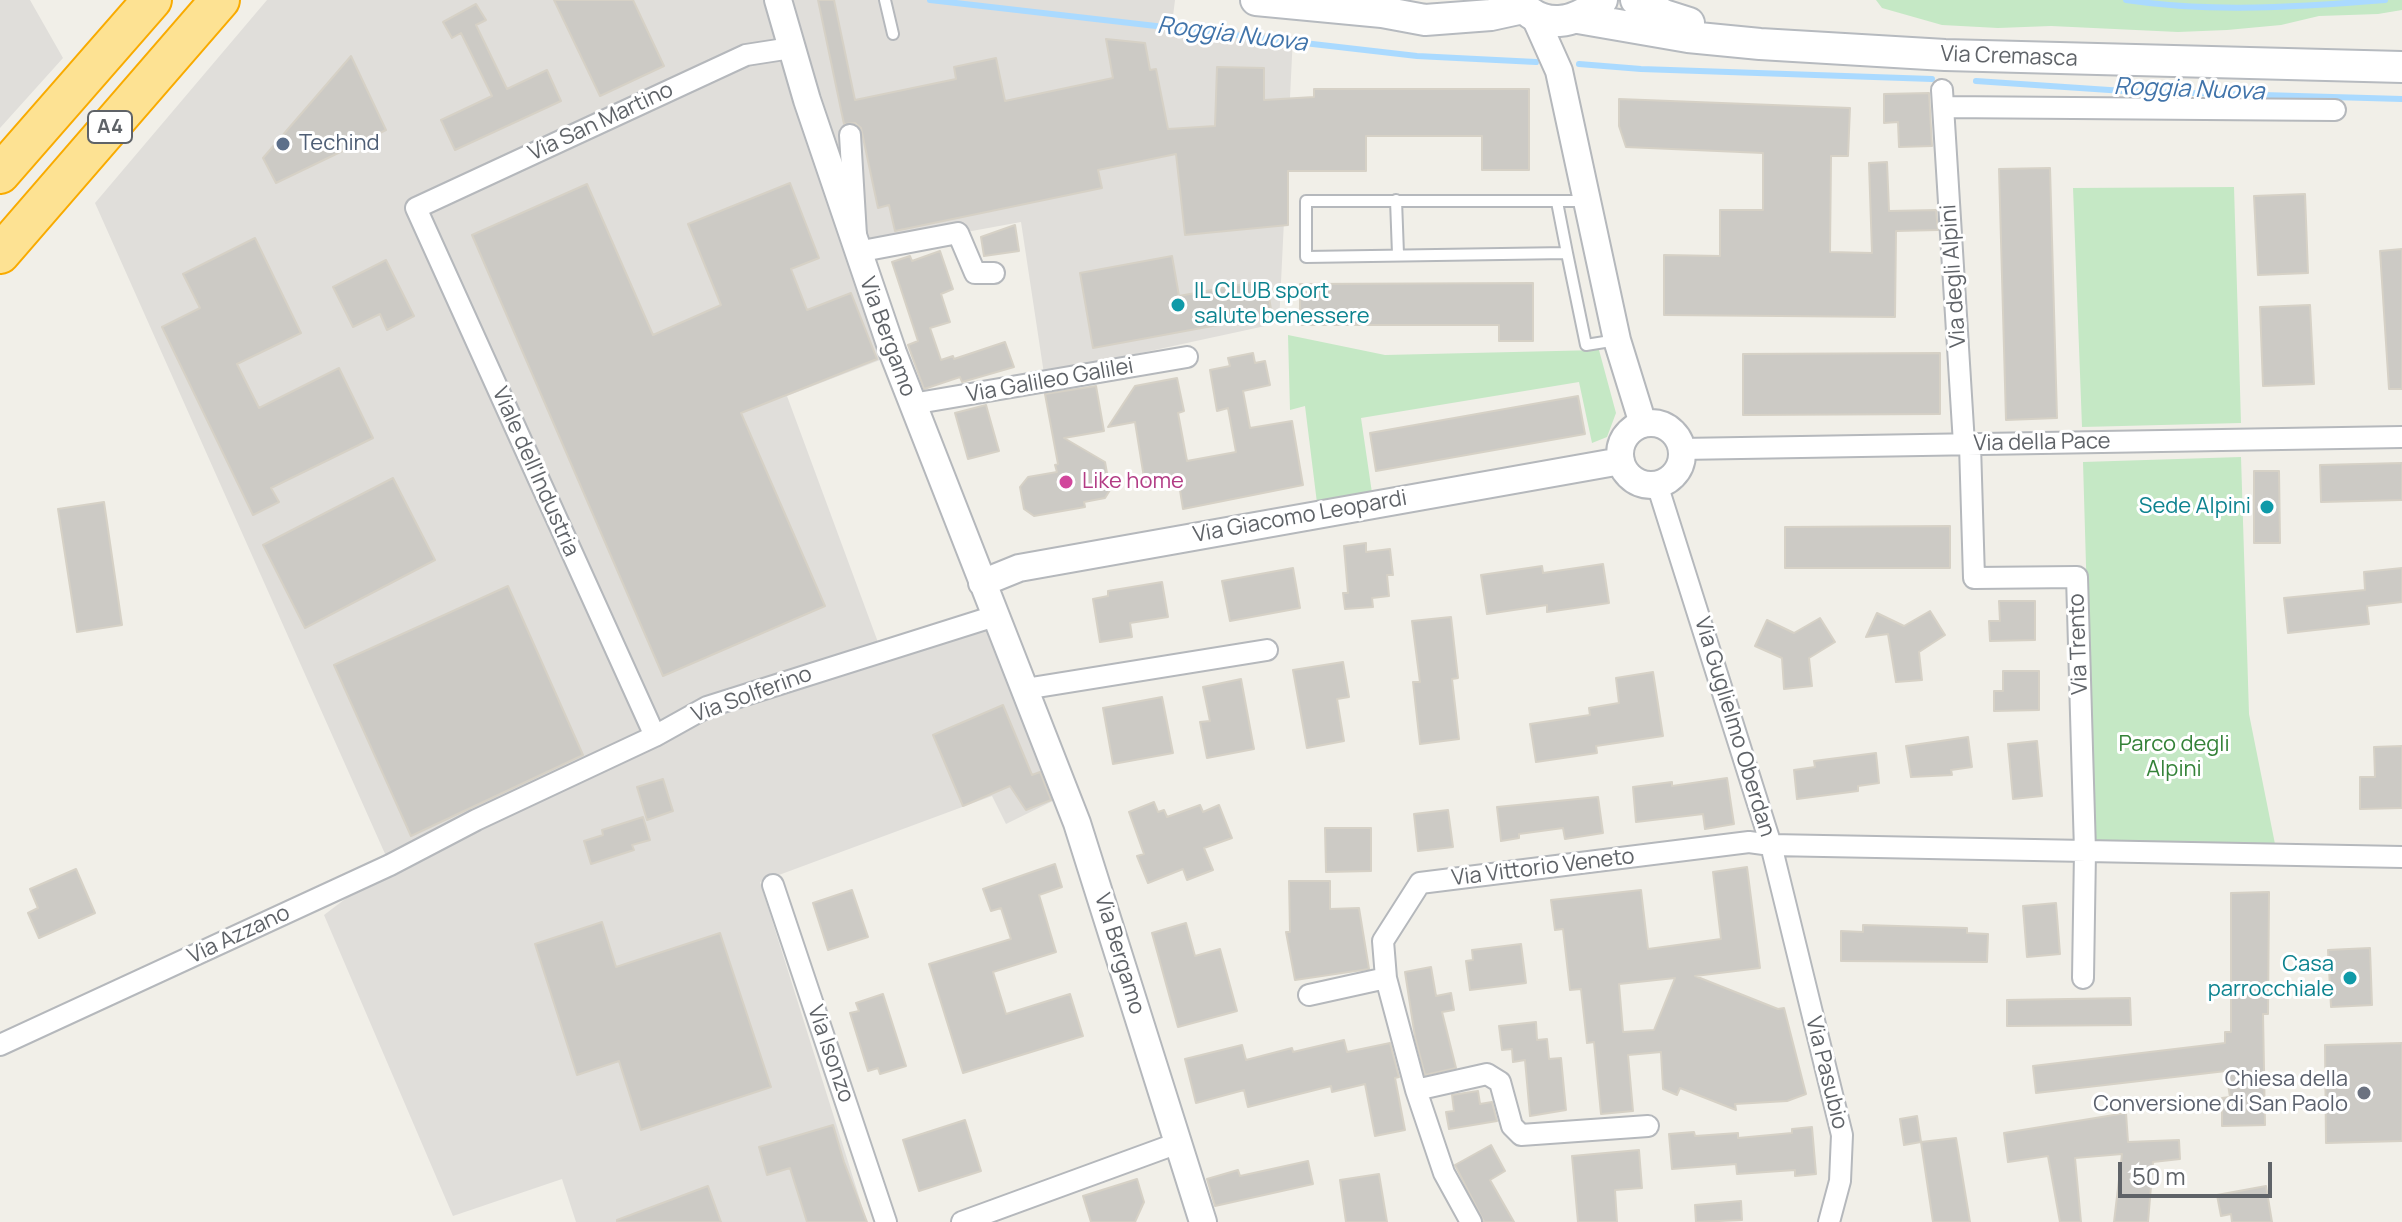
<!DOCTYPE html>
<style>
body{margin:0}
#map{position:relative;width:2402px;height:1222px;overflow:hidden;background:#f1efe8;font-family:Manrope,sans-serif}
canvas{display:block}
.scale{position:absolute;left:2118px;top:1162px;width:154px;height:36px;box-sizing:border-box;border:4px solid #5f6368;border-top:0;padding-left:10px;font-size:24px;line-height:28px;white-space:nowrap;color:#5f6368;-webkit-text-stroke:6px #fff;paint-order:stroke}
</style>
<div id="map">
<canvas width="2402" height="1222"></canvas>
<div class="scale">50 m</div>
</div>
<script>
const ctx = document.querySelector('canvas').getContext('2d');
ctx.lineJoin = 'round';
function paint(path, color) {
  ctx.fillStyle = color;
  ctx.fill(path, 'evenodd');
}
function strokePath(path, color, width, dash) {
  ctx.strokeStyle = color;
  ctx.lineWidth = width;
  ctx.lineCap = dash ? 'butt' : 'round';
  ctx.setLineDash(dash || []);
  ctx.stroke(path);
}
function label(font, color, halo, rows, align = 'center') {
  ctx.font = font + ' Manrope,sans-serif';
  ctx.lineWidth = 6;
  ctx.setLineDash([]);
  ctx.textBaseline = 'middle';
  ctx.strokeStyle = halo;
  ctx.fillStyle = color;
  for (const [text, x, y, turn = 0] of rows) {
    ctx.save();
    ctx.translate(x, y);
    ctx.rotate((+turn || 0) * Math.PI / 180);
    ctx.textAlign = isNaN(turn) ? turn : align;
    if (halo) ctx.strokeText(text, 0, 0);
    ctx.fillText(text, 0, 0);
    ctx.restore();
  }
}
paint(new Path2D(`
 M0,0H30L63,58L0,128Z
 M267,0H1175L1172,24L1293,36L1279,323L1044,374L1021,222L857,252L898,353L787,396L879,645L996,607L1063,796L1006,824L992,796L760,882L867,1222H576L562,1179L453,1216L324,915L390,865L95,203Z`), '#e0deda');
paint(new Path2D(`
 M1876,0H2402V10L2378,14L2319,16L2281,25L2227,30L2178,32L2051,26L1998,28L1942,25L1882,8Z
 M2234,187L2241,423L2082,427L2073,188Z
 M1288,335L1385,355L1599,350L1616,413L1607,437L1592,443L1579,382L1361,418L1372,493L1317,503L1305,406L1290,410Z
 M2241,457L2249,714L2275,844L2094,841L2083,462Z`), '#c5e8c5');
strokePath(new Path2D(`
 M930,0L1417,56L1536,62
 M2126,0C2211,13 2299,7 2385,0
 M1579,64L1641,69L1932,79
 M1976,81L2124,91L2402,99`), '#aadaff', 6);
const building = new Path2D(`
 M554,0H633L664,66L600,96Z
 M818,0H834L855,100L956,79L954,67L996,58L1005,101L1113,78L1106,39L1145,43L1150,70L1156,69L1168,129L1215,126L1217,67L1264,68V100L1314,97V89H1529V170H1482V136H1366V171H1288V225L1185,235L1176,154L1098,170L1102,188L895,231L889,205L878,208L861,128L855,123L844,124Z
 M476,4L486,20L476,25L507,89L547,70L561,101L455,150L441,120L492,96L461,33L452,38L443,22Z
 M351,56L386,130L276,183L263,158Z
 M1929,93L1932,146L1899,147L1898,122L1884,123V94Z
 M1619,99L1850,108L1848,156H1831L1830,252L1872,253L1869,163L1887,162L1889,211L1936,210L1938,230L1896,231L1895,317L1664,315V255L1720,256V210H1763V153L1626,147L1619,126Z
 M2050,168L2057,418L2006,420L1999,169Z
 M790,183L819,258L791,269L807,310L851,293L877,359L741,413L825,606L663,676L472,235L587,184L653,335L721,305L688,224Z
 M2305,194L2308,273L2258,275L2254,196Z
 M1015,225L1019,251L984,256L981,237Z
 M255,238L301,333L237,364L259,408L339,368L373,438L271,488L279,502L253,515L162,327L200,308L183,274Z
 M2402,249V389H2389L2380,251Z
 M940,251L953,289L941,294L950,322L930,328L941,360L953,356L954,359L1005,342L1014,367L962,382L960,377L924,389L908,345L918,341L892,262L910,256L912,261Z
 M1172,256L1179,296L1266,280L1272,315L1093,348L1080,273Z
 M386,260L414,316L387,330L380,314L353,327L333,287Z
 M1533,283V341H1499V325H1300V284Z
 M2310,305L2314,384L2263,386L2260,307Z
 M1253,353L1255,363L1265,361L1270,385L1243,391L1250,428L1292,421L1303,485L1183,509L1179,484L1146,490L1135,422L1108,427L1135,386L1177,378L1184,411L1178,413L1187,461L1236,452L1228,408L1217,411L1210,370L1230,366L1228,358Z
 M1940,353V414L1743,415V354Z
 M1096,386L1104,431L1064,438L1105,462L1110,490L1105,498L1084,502L1085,507L1034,516L1024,509L1020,487L1028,477L1057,472L1055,465L1058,464L1045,394Z
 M1578,396L1585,434L1376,471L1370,433Z
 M986,405L999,451L968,459L955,413Z
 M2402,463V500L2321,502L2320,465Z
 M2254,471H2279L2280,543H2254Z
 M393,478L435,560L305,628L263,545Z
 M104,502L122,625L77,632L58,509Z
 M1950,526V568H1785V527Z
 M1366,543V552L1390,549L1393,575H1387L1389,596L1372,598L1373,607L1345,609L1343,593H1348L1344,546Z
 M1603,564L1609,603L1547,612V605L1487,614L1481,575L1542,566L1543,573Z
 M1293,568L1300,608L1230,621L1222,581Z
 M2402,568V602L2367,606L2369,624L2288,633L2284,598L2365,590L2364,572Z
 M1162,582L1168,617L1130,623L1132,637L1100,642L1093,599L1108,596V591Z
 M508,586L583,755L411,836L334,665Z
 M1999,601H2035V640L1990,641L1989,621H2000Z
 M1930,611L1945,635L1919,652L1922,680L1896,682L1888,634L1866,637L1877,613L1904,626Z
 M1451,617L1458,678L1452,679L1459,739L1420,744L1413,682H1420L1412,621Z
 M1820,618L1835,642L1809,658L1812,686L1784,689L1782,658L1755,646L1767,620L1794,633Z
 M1343,662L1349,697L1337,699L1344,741L1307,748L1293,670Z
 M2003,671H2039V710L1994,711V691H2003Z
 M1653,672L1663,736L1596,746L1597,753L1536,762L1530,724L1590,715L1589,708L1619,703L1616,678Z
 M1241,679L1254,749L1207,758L1200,722L1210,721L1203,687Z
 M1162,697L1173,753L1113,764L1103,708Z
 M1003,705L1032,775L1040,772L1051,800L1026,810L1010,786L963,806L933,735Z
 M1968,737L1972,767L1951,770L1952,775L1911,777L1906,746Z
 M2037,741L2042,796L2013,799L2008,744Z
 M2402,746V808L2360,809V777H2375L2374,747Z
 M1876,753L1879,783L1858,786V791L1797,799L1794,770L1815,767L1814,761Z
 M1727,778L1734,824L1705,829L1703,814L1636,822L1633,787L1672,782V786Z
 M663,779L673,811L647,820L637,787Z
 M1598,797L1603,833L1565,839L1563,828L1519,834V838L1501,841L1497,807Z
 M1154,802L1158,812L1164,810L1167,817L1200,805L1203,812L1219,805L1232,838L1204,848L1213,870L1187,880L1183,869L1148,883L1137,856L1144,854L1129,812Z
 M1448,810L1453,847L1418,851L1414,814Z
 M643,817L650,840L632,845L634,850L591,864L584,841L603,835L602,830Z
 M1325,828H1371V871L1326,872Z
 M1055,864L1062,887L1039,895L1056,952L993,972L1006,1014L1070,994L1083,1036L963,1073L929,964L1011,939L1001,908L991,911L983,889Z
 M1747,867L1760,968L1695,976L1778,1009L1784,1008L1806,1094L1787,1101L1735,1104L1736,1110L1680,1088L1677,1095L1663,1089L1661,1052L1628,1055L1633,1111L1601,1114L1594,1042L1587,1043L1581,989L1570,990L1563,929L1555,930L1551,900L1641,890L1648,949L1721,939L1713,872ZM1675,978L1654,1030L1623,1032L1619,984Z
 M76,869L95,913L39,938L28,913L38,908L30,889Z
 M1289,881H1330V909L1359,908L1369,969L1295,980L1286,932H1290Z
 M852,890L868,937L828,950L813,903Z
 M2269,892L2268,1014H2263L2265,1125L2222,1126V1098L2230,1097L2226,1071L2036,1093L2033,1066L2225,1043V1032H2231V893Z
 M2056,903L2060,954L2027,957L2023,906Z
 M602,922L616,967L720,933L771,1087L641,1130L619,1061L577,1075L535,944Z
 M1186,923L1195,956L1220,949L1237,1011L1178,1027L1152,933Z
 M1863,925L1967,928V933L1988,934L1987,962L1841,961V931L1863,932Z
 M1521,944L1526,983L1470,990L1466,961L1473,960L1472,950Z
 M2370,948L2372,1005L2331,1007L2328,950Z
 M1431,967L1436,996L1451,993L1454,1010L1442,1012L1456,1068L1425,1075L1415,1037L1405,972Z
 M883,994L906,1066L880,1074L878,1068L868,1071L850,1013L859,1011L856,1003Z
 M2130,998L2131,1025L2007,1026V1000Z
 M1536,1022L1537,1040L1547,1039L1549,1059L1561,1058L1566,1110L1530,1116L1525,1060L1513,1062L1512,1049L1502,1050L1499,1026Z
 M1344,1040L1347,1052L1390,1043L1399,1077L1395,1078L1405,1130L1375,1136L1365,1084L1332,1092L1331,1086L1248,1107L1244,1090L1196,1103L1185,1059L1242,1045L1246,1060L1292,1048L1293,1052Z
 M2402,1043V1141L2326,1143L2325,1045Z
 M1478,1091L1480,1104L1492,1102L1497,1121L1449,1129L1446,1112L1454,1111L1452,1095Z
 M2126,1113L2128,1142L2179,1140L2180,1159L2153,1162L2148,1222H2114L2122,1154L2075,1158L2081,1222H2060L2048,1156L2008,1162L2004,1133Z
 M1917,1116L1921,1142L1904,1145L1900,1119Z
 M965,1120L981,1171L919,1191L903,1140Z
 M833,1125L844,1162L867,1222H807L790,1168L767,1175L759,1147Z
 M1812,1127L1816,1174L1795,1176V1170L1737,1174L1736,1164L1672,1169L1669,1134L1694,1132L1695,1136L1738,1133V1138L1792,1133V1129Z
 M1956,1138L1970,1222H1933L1921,1142Z
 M1491,1145L1505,1171L1490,1180L1514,1222H1484L1455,1165Z
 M1639,1150L1642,1188L1615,1190L1617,1222H1578L1572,1156Z
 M1308,1161L1313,1184L1215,1206L1207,1179L1238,1170L1240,1176Z
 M1379,1174L1387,1222H1346L1340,1180Z
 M1137,1179L1144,1202L1135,1222H1091L1083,1196Z
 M708,1186L721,1222H617V1220Z
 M2266,1186L2272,1222H2232L2231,1214L2221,1216L2217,1195Z
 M1741,1201L1742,1220L1696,1222L1695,1205Z`);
paint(building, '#cccac5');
strokePath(building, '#d6d1c6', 2);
const service = new Path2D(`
 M885,0L893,34
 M1396,200L1398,254
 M1585,201H1306V257L1567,253L1586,345L1617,340
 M1557,202L1567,253`);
const minor = new Path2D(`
 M1942,90L1964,444
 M1943,107L2335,110
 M850,135L857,252L958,233L975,273H994
 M912,404L1187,357
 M1970,445L1974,578L2077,577L2085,851L2083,978
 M1681,449L2402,437
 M1657,484L1771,845L1842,1135L1840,1181L1829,1222
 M1025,689L1267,650
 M655,736L416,208L746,55L791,48
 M773,885L886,1222
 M1309,995L1386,978
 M0,1045L390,865L476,820L655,736L707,707L995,616
 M1416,1090L1487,1074L1500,1082L1512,1126L1521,1135L1648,1126
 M962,1222L1178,1143
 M1471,1222L1444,1173L1416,1090L1386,978L1383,941L1420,883L1749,842L1771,845L2402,857`);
const tertiary = new Path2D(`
 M778,0L807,100L893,353L1077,823L1203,1222
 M1534,15L1559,71L1617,340L1643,424
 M1620 454a31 31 0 1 1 62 0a31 31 0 1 1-62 0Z
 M982,583L1019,568L1621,461`);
const secondary = new Path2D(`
 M1256,0L1382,12L1425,20L1491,15L1523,8
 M1517,0C1542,32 1576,24 1602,0
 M1636,0L1664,15L1689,23
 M1578,18L1688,37L1760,44L1945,55L2402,67`);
const motorway = new Path2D(`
 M0,174L152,0
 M0,254L220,0`);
strokePath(service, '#b5b8bc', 14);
strokePath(minor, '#b5b8bc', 24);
strokePath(tertiary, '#b5b8bc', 30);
strokePath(secondary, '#b6babf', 34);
strokePath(motorway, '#f9ab00', 42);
strokePath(service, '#fff', 10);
strokePath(minor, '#fff', 20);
strokePath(tertiary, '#fff', 26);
strokePath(secondary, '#fff', 30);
strokePath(motorway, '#fde293', 38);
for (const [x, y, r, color] of [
 [283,144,8,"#5c6f8a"],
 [1178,305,8,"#0f9aa8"],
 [1066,482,8,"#d1479c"],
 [2267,507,8,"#0f9aa8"],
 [2350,978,8,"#0f9aa8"],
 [2364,1093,8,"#6b7280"]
]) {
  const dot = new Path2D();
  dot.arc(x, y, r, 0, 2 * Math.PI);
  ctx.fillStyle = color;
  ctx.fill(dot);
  strokePath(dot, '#fff', 3);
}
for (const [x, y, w] of [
 [110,127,44]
]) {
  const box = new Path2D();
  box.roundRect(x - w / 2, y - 16, w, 32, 6);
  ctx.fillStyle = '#fff';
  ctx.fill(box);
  strokePath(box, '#5f6368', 2);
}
label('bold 20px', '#5f6368', null, [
 ["A4",110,127]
]);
label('22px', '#5f6368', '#fff', [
 ["Via Cremasca",2009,57,2],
 ["Via San Martino",601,122,-25],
 ["Via degli Alpini",1954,276,-94],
 ["Via Bergamo",887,337,70],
 ["Via Galileo Galilei",1050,381,-10],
 ["Via della Pace",2042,443,-1],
 ["Viale dell'Industria",535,472,66],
 ["Via Giacomo Leopardi",1300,517,-10],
 ["Via Trento",2079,644,-92],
 ["Via Solferino",752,695,-20],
 ["Via Guglielmo Oberdan",1734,727,73],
 ["Via Vittorio Veneto",1543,868,-7],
 ["Via Azzano",239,935,-25],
 ["Via Bergamo",1119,954,73],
 ["Via Isonzo",830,1054,71],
 ["Via Pasubio",1826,1073,76]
]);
label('22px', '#4e5e75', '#fff', [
 ["Techind",299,144]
], 'left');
label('22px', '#0d838f', '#fff', [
 ["IL CLUB sport",1194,292,"left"],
 ["salute benessere",1194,317,"left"],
 ["Sede Alpini",2251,507],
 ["Casa",2334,965],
 ["parrocchiale",2334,990]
], 'right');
label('22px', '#b23c85', '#fff', [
 ["Like home",1082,482]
], 'left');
label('22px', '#348238', '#fff', [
 ["Parco degli",2174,745],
 ["Alpini",2174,770]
]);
label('22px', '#5b616d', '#fff', [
 ["Chiesa della",2348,1080],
 ["Conversione di San Paolo",2348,1105]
], 'right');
label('italic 24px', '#4174aa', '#fff', [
 ["Roggia Nuova",1232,35,7],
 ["Roggia Nuova",2189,90,2]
]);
</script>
